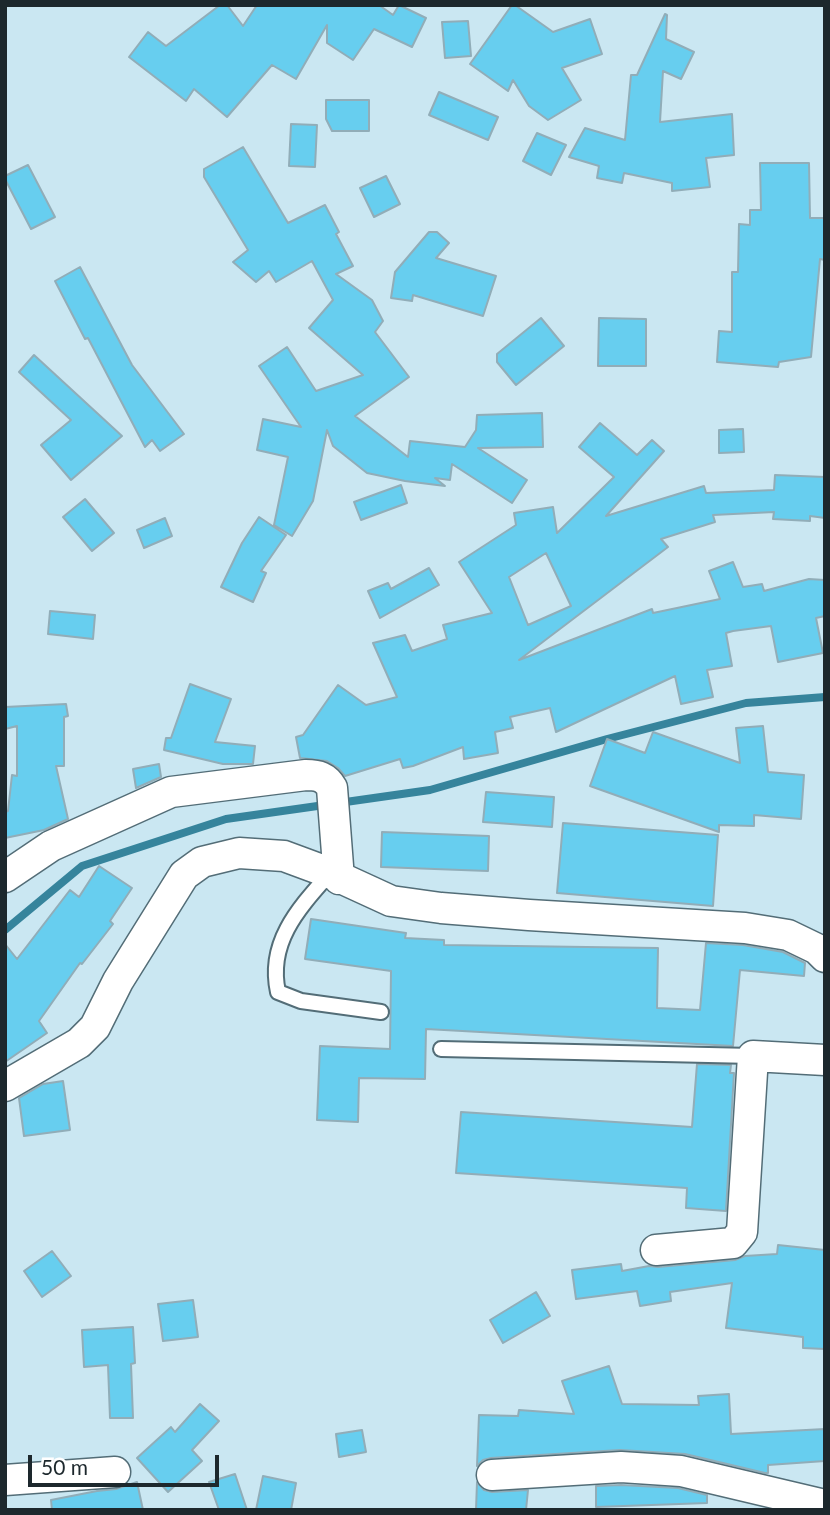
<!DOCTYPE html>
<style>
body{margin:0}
#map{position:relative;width:830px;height:1515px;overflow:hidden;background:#cae7f2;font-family:Lato,sans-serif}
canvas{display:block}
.frame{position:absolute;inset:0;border:7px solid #1d282d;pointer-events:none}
.scale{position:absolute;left:28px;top:1455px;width:191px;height:32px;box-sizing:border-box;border:4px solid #1d282d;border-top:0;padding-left:9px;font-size:21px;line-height:24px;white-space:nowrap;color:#1d282d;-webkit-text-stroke:5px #fff;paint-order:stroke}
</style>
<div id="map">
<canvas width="830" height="1515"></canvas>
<div class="frame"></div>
<div class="scale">50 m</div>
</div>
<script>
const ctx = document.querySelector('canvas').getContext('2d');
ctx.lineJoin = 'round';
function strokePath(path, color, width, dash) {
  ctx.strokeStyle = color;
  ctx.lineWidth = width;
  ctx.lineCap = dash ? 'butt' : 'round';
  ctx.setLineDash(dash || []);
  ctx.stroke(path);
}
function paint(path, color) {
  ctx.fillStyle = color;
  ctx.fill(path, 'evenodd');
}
strokePath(new Path2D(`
 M5,930L82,866L226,819L430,790L607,739L746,703L825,697`), '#36849c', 8);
const building = new Path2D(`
 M220,5H227L243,26L257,5H379L393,15L399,5L426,18L412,47L374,29L353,60L327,43V25L296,79L272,65L227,117L194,89L186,101L129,57L148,32L166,46Z
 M512,5H515L553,32L590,19L602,54L562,68L581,100L548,120L529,106L513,80L508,91L470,64Z
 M665,14L667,15L666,39L694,52L681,79L663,71L660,122L732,114L734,155L706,158L710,187L672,191V183L624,173L622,183L597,178L599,166L569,157L585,128L625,140L631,75H637Z
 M468,21L471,56L445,58L442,22Z
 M439,92L498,117L488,140L429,115Z
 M326,100H369V131H332L326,119Z
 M291,124L317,125L315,167L289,166Z
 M537,133L566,145L551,175L523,161Z
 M243,147L288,223L325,205L339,232L336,234L353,266L336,274L372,300L383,321L375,332L409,377L355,416L408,457L410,441L465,447L476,430L477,415L542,413L543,447L478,448L527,480L512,503L452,464L450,480L435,478L445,486L405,481L367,473L333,446L327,430L313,501L292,536L274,525L288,457L257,450L263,419L301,427L259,366L287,347L316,391L363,375L309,328L333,300L312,261L276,282L269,271L256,282L233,262L248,250L204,177V169Z
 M760,163H809L810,218H825V260L820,259L811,357L779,362L778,367L717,362L719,331L732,332V272H738L739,224L750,225V210H761Z
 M28,165L55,217L31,229L5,179V176Z
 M386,176L400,204L374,217L360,188Z
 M429,232H437L449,243L436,258L496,276L483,316L413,295L412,301L391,298L395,272Z
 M80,267L132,365L184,434L160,451L152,440L145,447L88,338L85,339L55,281Z
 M541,318L564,346L516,385L497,362V354Z
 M599,318L646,319V366H598Z
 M34,355L122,436L71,480L41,445L71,420L19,372Z
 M600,423L637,455L652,440L664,451L606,516L704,486L706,493L774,490L775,475L825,477V518L810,516V521L773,519L774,512L713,515L715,522L661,539L668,547L519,660L652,609L653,613L720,599L709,571L733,562L743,587L762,584L764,591L809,579L825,580V616L816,618L823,653L778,662L771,626L733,631L726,633L732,666L707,670L713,697L681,704L675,676L556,732L550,708L510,717L513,728L495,732L498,753L464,759L463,747L413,766L403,768L400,759L345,776L338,768L327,761L300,758L296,737L303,735L338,685L366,705L397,697L373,643L405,635L412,651L447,639L443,625L492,613L459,562L516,525L514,513L553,507L557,533L614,477L579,447ZM546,553L571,606L528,625L509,577Z
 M743,429L744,452L719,453V430Z
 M401,485L407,503L361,520L354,502Z
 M85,499L114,533L92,551L63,517Z
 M259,517L286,535L261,571L266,573L253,602L221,587L242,543Z
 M165,518L172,536L144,548L137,530Z
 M429,568L439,585L380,618L368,591L388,583L391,589Z
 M50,611L95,615L93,639L48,634Z
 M190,684L231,699L215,742L255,746L253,764H223L164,750L166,738H171Z
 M66,704L68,716L64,717V766H56L68,819L44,830L5,838V812L8,811L12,775L17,776V726L5,729V707Z
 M763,726L768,772L804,775L801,819L754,815V826L719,825V832L590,786L607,739L645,753L653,732L740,763L736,728Z
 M159,764L161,777L136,788L133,769Z
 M486,792L554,797L552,827L483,822Z
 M563,823L718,835L713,906L557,893Z
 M382,832L489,836L488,871L381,867Z
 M99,866L132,888L110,921L113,924L82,964L80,963L39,1021L47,1033L5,1062V944L17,959L70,890L79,897Z
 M311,919L406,933L405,938L444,940V945L658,948L657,1008L700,1010L706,943L743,945L783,952L805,963L804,976L740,970L733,1046L426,1029L425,1079L359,1078L358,1122L317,1120L320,1046L390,1049L391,971L305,959Z
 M697,1064L731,1065L730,1073H734L726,1211L686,1208L687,1188L456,1173L461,1112L692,1127Z
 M63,1081L70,1130L24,1136L19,1098L43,1084Z
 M778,1245L825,1250V1349L803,1348V1337L726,1328L732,1283L670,1292L671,1301L640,1306L637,1291L576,1299L572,1270L621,1264L622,1271L649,1266L658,1267L735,1260L745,1256L777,1254Z
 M52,1251L71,1276L42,1297L24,1271Z
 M536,1292L550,1316L503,1343L490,1320Z
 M193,1300L198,1337L163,1341L158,1304Z
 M133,1327L135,1363L131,1364L133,1418H110L108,1365L84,1367L82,1330Z
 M609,1366L622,1404L699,1405L698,1396L729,1394L731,1434L825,1429V1461L768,1465V1473H765L685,1454L620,1450L491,1458L483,1460L477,1466L479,1415L518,1416L519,1410L574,1414L562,1381Z
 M200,1404L219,1421L192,1450L202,1461L168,1492L137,1458L171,1427L175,1432Z
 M362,1430L366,1452L339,1457L336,1434Z
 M235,1474L247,1510H219L209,1482Z
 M263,1476L296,1483L291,1510H256Z
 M137,1482L143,1510H52L51,1500L97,1491L116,1489Z
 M477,1482L484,1490L492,1492L528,1490L526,1510H476Z
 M621,1485L678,1488L707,1495V1503L596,1507V1486Z`);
paint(building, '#67ceef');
strokePath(building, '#91adb8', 2);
const lane = new Path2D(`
 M330,873C299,908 267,942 278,992L301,1001L381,1012
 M441,1049L753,1056`);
const street = new Path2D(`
 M5,877L51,846L171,792L306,775C318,775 326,777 332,788L339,879
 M5,1086L79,1043L95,1027L118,981L184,875L202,862L239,853L284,856L330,873L391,901L441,908L529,915L745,928L788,935L817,949L825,957
 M656,1250L733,1243L742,1232L753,1056L825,1060
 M492,1475L621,1467L681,1471L825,1505
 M5,1480L115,1472`);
strokePath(lane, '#536d77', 18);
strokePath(street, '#536d77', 33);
strokePath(lane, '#fff', 14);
strokePath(street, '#fff', 30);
</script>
